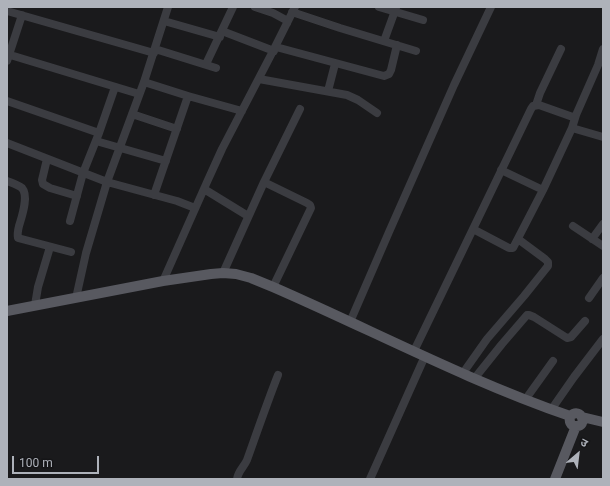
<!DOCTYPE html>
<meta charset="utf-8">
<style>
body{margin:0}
#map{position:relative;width:610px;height:486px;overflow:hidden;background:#1a1a1c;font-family:Roboto,"Noto Sans Devanagari",sans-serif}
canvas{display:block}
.frame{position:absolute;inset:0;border:8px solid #aeb2ba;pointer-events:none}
.north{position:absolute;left:558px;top:434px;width:40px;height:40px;-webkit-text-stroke:3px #151517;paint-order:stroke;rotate:28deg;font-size:11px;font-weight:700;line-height:16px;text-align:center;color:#aeb2ba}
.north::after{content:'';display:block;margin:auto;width:14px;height:18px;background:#aeb2ba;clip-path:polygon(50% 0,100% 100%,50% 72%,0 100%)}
.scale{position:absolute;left:12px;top:456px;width:87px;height:18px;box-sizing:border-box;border:2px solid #aeb2ba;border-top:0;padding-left:5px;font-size:12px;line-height:14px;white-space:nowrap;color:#aeb2ba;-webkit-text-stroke:3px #151517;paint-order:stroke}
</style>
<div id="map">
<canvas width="610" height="486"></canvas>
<div class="frame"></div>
<div class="north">उ</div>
<div class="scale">100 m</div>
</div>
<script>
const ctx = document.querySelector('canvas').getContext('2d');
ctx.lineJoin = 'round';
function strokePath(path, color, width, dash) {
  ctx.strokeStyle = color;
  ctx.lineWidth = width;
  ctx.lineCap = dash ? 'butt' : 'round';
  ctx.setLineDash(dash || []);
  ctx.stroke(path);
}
strokePath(new Path2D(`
 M255,7L273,13L286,20L287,23
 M379,7L423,20
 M7,11L154,53
 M292,12L340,28L416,51
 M164,21L220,37
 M222,31L274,51
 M384,41L396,8
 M276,47L384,76L389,74L391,70L397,45
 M155,49L216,68
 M7,54L139,94
 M7,61L22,15
 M206,64L233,7
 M259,79L347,95L358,100L377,113
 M144,82L188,96L242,111
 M328,91L335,64
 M7,101L99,133
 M536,105L540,93L561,49
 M132,114L177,129
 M572,128L603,137
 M96,141L166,161
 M7,143L107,182L177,201L195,208
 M47,159L42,180L43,184L50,188L77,196
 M501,170L543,190
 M7,181C12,183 18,185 22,188C29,196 22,216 19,226C18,230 17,234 18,238L71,252
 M264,182L307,203L310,205L311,208L273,287
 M204,189L248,216
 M154,195L188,96
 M70,221L83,173L99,133L115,87
 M573,226L603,246
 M473,229L509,248H513L543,190L572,128L576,115
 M592,239L603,224
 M223,273L264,182L300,109
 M163,281L207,182L222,149L272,53L295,7
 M76,298L86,253L107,182L144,82L168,7
 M589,298L603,278
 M35,305L38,287L50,247
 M350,322L389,232L454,85L491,7
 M414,351L531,109L533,106L539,105L570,116L573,117L576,115L598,65L603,49
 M463,373L487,339L524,296L548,266V262L545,259L518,239
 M474,379L502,344L527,315H529L534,317L567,338L571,337L585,321
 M525,400L553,361
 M551,410L574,377L603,339
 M237,479C238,471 244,467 247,460C257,432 267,403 278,375
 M370,479L425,356`), '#3b3c41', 8);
strokePath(new Path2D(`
 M7,311L163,281L211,274L223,273L236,274L251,278L273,287C372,330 468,381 570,416C582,406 588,427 576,426C570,426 569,421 570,416
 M582,417L603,422
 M555,479L576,426`), '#585960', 10);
</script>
